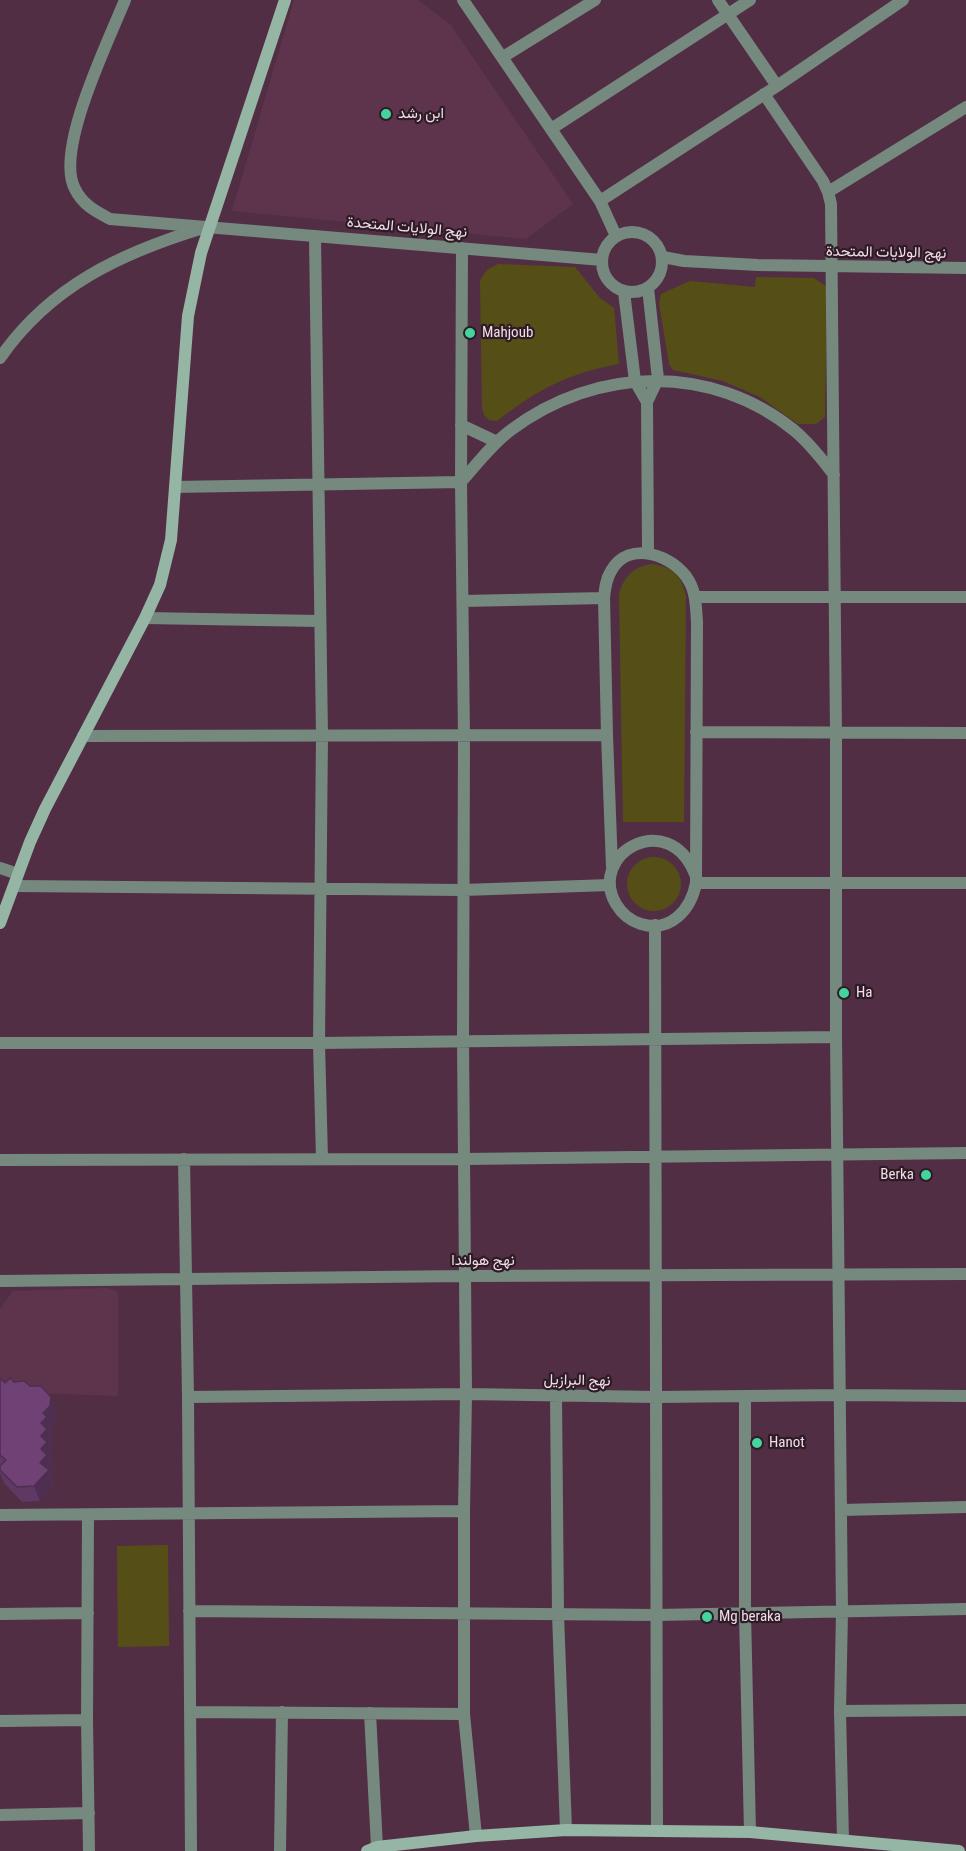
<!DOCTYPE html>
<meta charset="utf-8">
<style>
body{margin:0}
canvas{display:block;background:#512e43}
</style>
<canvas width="966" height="1851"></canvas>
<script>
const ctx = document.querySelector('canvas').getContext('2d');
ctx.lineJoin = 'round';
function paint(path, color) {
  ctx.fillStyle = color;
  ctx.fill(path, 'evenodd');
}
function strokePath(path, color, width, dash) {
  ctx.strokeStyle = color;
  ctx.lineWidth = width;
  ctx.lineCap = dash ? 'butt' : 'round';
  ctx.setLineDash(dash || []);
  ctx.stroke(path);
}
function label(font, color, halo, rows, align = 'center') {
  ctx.font = font + ' "Roboto Condensed",Vazirmatn,sans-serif';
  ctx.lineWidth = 4.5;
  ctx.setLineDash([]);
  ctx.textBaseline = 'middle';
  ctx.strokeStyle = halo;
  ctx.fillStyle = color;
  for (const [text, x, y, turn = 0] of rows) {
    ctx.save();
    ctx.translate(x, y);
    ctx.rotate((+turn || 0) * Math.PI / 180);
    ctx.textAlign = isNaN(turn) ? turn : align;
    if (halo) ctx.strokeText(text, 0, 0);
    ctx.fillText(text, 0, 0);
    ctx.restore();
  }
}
paint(new Path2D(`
 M294,0H418L450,24L573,204L526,239L232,211Z
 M108,1288L118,1292V1396L0,1392V1309L13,1291Z`), '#5e344d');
paint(new Path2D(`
 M498,264L575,267L600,298L614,308L619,364C568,373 537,390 497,421L489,420L484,415L482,407L480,280L487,270Z
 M756,277L814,278L827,287L825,417L816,424H798L760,397L723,381L673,370L669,364L659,303L661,294L690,281L755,287Z
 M651,564C671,566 682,576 686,596L684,822H623L619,594C624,577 633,567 651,564Z
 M627 884a27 27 0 1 1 54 0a27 27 0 1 1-54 0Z
 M168,1545L169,1646L118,1647L117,1546Z`), '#554f17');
strokePath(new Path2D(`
 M125,0C109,40 54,151 75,189C83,205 95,211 110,219L602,260
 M463,0L600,201L616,236
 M718,0L777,86
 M503,57L595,0
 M551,129L750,0
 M828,192L966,107
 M600,201L777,86L903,0
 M602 262a30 30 0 1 1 60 0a30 30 0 1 1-60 0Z
 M315,236L322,736L319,1043L322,1159
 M462,248L461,482L464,737L463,1041L466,1394L464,1511V1714L476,1836
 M663,257L684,261L758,265L966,268
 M624,292L635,381L647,402
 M0,358C50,286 121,253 203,228
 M461,425L497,442
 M175,487L461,482C477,464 492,444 511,430C596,366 712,363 795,431C810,444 822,459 834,475
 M648,552L647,402L658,379L648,288
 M696,597H966
 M463,601L604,598
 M145,618L319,621
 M696,732L966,733
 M607,735L604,598C605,588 606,579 611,571C629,539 674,555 689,581C696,593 696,608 697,622L696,883C691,910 670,933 641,924C631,921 622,914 616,904C587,854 668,807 695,874
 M83,736L607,735L612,867
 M0,868L18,874
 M696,883H966
 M15,886L463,890L610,885
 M655,925L657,1831
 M836,1037L842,1612L840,1711L843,1840
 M0,1043H319L836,1037V733L831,204L828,192L823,181L764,94
 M184,1159L188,1397L191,1851
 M0,1160L465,1159L966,1153
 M0,1281L466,1276L966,1274
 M556,1396L558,1614L566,1830
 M188,1397L466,1394L656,1397L840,1395L966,1396
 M745,1397V1613L750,1832
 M841,1510L966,1507
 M0,1515L464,1511
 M88,1515L87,1720L89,1851
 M189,1611L657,1615L966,1609
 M0,1614L88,1613
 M840,1711L966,1710
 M191,1712L464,1714
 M370,1713L377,1847
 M0,1721L87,1720
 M0,1815L89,1813
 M280,1851L282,1712`), '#75897f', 12);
strokePath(new Path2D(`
 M0,923L30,842L45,809L145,618L160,585L171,540L188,316L201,253L285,0
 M367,1851L377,1847L476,1836L566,1830L750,1832L959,1851`), '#95b5a5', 12);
paint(new Path2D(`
 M0,1378L5,1383L14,1382L51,1397L56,1412L55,1422L51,1426L53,1432L50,1436L53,1445L49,1449L53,1458L50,1461L53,1471L50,1474L54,1486L40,1501L22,1502L4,1483L0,1473Z`), '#5f3864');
paint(new Path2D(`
 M51,1397L56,1412L55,1422L51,1426L53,1432L50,1436L53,1445L49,1449L53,1458L50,1461L53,1471L50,1474L54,1486L40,1501L34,1486L40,1463L41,1423L43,1413Z`), '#4e2e51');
const building = new Path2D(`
 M0,1378L5,1383L10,1378L14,1382L24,1381L30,1386H41L51,1397L50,1406L43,1413L47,1417L41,1423L47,1429L41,1436L47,1442L41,1449L47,1455L40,1463L49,1470L34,1486L17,1487L0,1470V1466L6,1460L0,1455Z`);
paint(building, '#6f4174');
strokePath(building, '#4e2e51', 1.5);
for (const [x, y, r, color] of [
 [386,114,6,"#46d49e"],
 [470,333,6,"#46d49e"],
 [844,993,6,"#46d49e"],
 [926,1175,6,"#46d49e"],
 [757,1443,6,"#46d49e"],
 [707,1617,6,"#46d49e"]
]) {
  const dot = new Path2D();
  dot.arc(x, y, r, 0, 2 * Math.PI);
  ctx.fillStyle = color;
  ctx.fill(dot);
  strokePath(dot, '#2d1c26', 2);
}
label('15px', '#f3dbe8', '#2d1c26', [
 ["ابن رشد",398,114],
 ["Mahjoub",482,333],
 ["Ha",856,993],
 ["Berka",914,1175,"right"],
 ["Hanot",769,1443],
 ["Mg beraka",719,1617]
], 'left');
label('15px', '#f3dbe8', '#2d1c26', [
 ["نهج الولايات المتحدة",407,228,5],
 ["نهج الولايات المتحدة",886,253,1],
 ["نهج هولندا",483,1261],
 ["نهج البرازيل",577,1381,1]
]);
</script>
